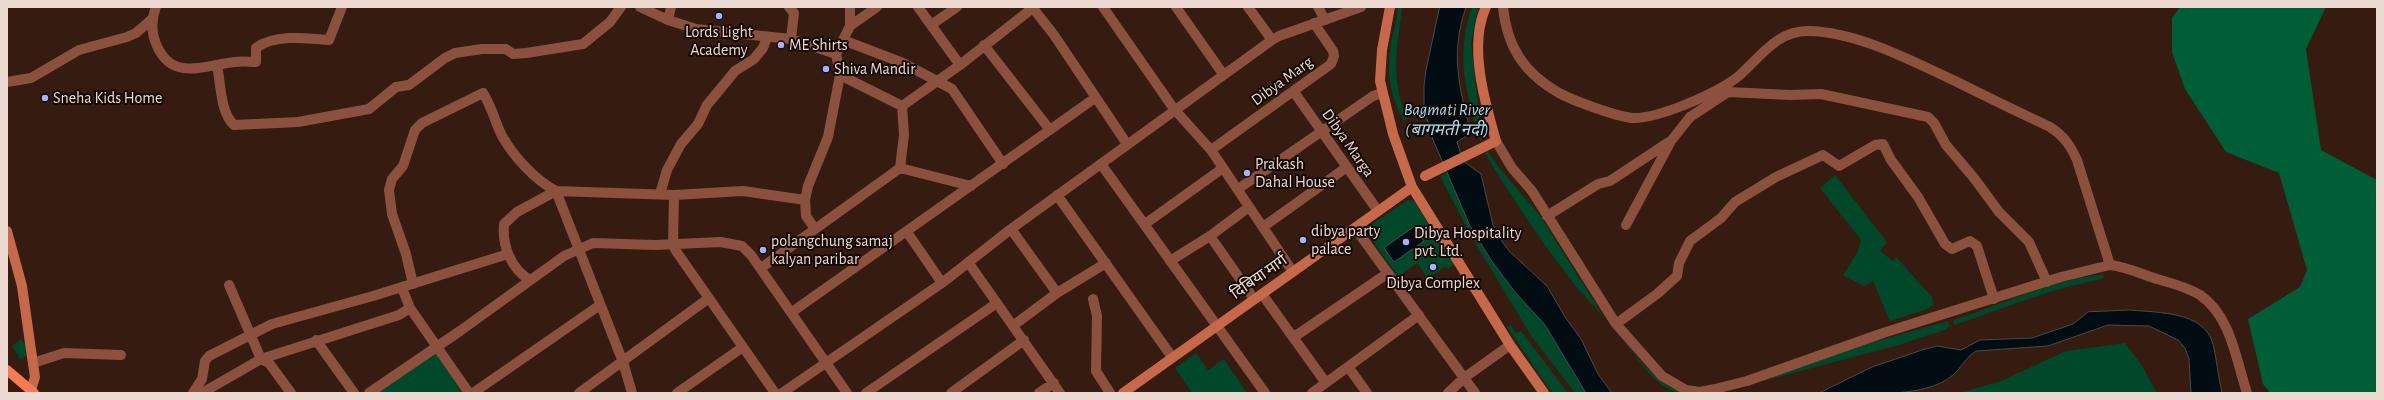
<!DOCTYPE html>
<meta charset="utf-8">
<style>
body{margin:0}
#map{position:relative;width:2384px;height:400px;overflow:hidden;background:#351b10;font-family:"Alegreya Sans",sans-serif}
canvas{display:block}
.frame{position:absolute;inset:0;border:8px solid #eddad3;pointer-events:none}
</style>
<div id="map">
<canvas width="2384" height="400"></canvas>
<div class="frame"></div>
</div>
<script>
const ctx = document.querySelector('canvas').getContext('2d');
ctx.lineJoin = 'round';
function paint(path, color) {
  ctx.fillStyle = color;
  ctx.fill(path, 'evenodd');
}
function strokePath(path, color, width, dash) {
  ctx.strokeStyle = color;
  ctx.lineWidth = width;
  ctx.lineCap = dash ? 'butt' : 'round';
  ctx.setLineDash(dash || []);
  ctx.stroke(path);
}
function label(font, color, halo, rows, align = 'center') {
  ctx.font = font + ' "Alegreya Sans","Noto Sans Devanagari",sans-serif';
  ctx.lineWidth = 4;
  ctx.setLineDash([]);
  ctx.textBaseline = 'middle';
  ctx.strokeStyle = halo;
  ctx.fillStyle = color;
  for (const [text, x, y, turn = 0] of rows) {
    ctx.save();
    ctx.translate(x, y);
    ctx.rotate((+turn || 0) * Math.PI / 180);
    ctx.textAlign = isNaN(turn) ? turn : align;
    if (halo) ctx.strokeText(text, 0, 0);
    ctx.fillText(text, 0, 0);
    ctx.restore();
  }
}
paint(new Path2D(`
 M1398,7H1402C1397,53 1390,74 1407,120L1404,121C1390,96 1386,72 1391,43C1393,31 1397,20 1398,7Z
 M1472,7H1478L1471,43L1482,139L1480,140C1466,92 1455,56 1472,7Z
 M1488,151L1497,165L1541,217L1605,319C1594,305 1581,294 1571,280C1540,240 1511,197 1485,153Z
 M1447,172L1470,226L1491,260L1515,292L1545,325L1586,393H1575L1532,337L1471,236L1440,176Z
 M1835,175L1887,242L1880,251L1893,261L1896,257L1932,297L1934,305L1925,310L1890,321L1873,281L1864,286L1843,275L1858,251L1861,240L1820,188Z
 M1408,200L1414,201L1454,264L1448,269L1446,266L1428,279L1417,263L1398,277L1367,232L1368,227Z
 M2104,274L2103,279C2050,288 2004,309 1954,325L1953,320C2004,304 2051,280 2104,274Z
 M1948,321L1950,326L1945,330L1899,345L1751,384L1859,346Z
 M1511,325L1516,333L1521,331L1568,393H1552L1507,327Z
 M21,339L29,349L25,352L27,355L21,360L12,346Z
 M1623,340C1641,361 1657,385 1685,393C1658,393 1638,359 1623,340Z
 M2125,343L2141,364L2157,393H1960L2001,381L2066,351Z
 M436,351L461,392L460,393H374Z
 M1196,353L1208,370L1224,359L1247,393H1192L1175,368Z`), '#004829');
paint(new Path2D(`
 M2180,7H2326L2306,49L2321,150L2377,180V393H2270L2263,384L2248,319L2300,287L2307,270L2279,173L2226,152L2185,89L2172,52V18Z`), '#005e37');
const water = new Path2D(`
 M1440,7H1466C1450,54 1459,87 1471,133L1457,142L1463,161L1481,174L1493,225L1503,243L1510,252L1547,286L1565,317L1581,339L1598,374L1612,393H1586L1545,325L1515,292L1491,260L1470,226L1431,135L1424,106V86L1426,70Z
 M1414,227L1424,241L1394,262L1384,248Z
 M2131,310C2159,313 2204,311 2213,344C2217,360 2218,377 2222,393H2191L2189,359L2185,348L2178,340L2149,326L2108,325L2048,346L1976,351C1965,358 1962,367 1953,375C1925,400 1856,393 1819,393L1872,367L1925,349L1937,346L1961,350L1980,340L2032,338L2073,324L2088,312Z`);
paint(water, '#010d13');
strokePath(water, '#484a4d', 1);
strokePath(new Path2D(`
 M156,7C151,20 151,33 157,46C173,82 205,65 235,62C242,61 249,62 256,62V48C274,34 307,38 329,40L342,7
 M640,7L668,20L696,29L791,39L836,54
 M789,7L794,13L791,39
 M918,7L960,65
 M1032,7L1054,35L1127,144
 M1103,7L1174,109L1211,150L1293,272
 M1176,7L1223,74
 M1248,7L1272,40
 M1318,7L1325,20
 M668,20L671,7
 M931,25L957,7
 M850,26L877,7
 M843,40L903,63L952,89L1003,164
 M984,45L1050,130
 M217,65C221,84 220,112 234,125L298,122L369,109L396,87L409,85L445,58L455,53L482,49H506L513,54L526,53L583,44L610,22L621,7
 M840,75L902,106
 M7,82L31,78L79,50L127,37L136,33L152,19
 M1294,92L1378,211
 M1496,141L1512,168L1532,191L1616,324L1662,376L1686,390L1700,392L1715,389L1747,381L1883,333L2061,277L2110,265
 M1211,150L1331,64L1334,56L1333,51L1314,23
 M1101,164L1265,393
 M900,168L971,186
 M1238,189L1373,96L1382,93
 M660,194L667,170L681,144L698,124L707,105L735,71L754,59L763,48L767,37
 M674,195L673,245L676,251L775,393
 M1057,195L1172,357
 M1547,216L1598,184L1610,181L1669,142
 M1145,224L1223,168
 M1626,225L1671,141L1690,117L1728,92L1790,95L1821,94L1928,117L1934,123L1946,145L1974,178L1999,212L2029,242L2047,282
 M1263,227L1347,167
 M1355,228L1475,393
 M815,229L806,216L805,200L808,186L828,137L840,75L836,54L850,26V7
 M1011,229L1057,293
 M907,232L942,283
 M1210,236L1254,299
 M1170,261L1210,236L1249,207
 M968,262L1060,393
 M761,268L900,168L904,135L902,106L960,65L1034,7
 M530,280C511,269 502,246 504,224L517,212L556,191L623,362L632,393
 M413,284L406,254L392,214L389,190L392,179L403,166L415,130L422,123L483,93C492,107 495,122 502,136C514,157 535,180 556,191L674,195L743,191L805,200
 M229,285L261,359L269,363L291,393
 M402,288L410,308L469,393
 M1262,294L1326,383
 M1093,299L1097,316L1096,371L1110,393
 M792,312L1095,98
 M1616,324L1657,294L1677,276L1679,263L1690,241L1721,218L1735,202L1776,177L1823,155L1839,166L1875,145L1883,144L1891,160L1918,197L1945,244L1952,249L1970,241L1977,246L1994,299
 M1014,325L1057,293L1106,263
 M1294,337L1388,273
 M316,340L354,393
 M33,363L64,353L121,355
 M1349,368L1367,393
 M193,393L202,379L205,361L209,356L272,324L373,296L508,254
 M202,393L261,359L399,315L410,308
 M369,393L460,331L564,256L593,243L655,245L721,242L742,246L751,255L847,393
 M473,393L600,305
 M579,393L709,298
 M677,393L743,347
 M782,393L942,283L1011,229L1272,40L1279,36L1361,7
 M866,393L997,303
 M951,393L1024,340
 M1039,393L1054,383
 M1312,393L1419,315
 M1448,393L1464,378L1510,345`), '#8b513e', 10);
strokePath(new Path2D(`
 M1503,7C1507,47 1524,73 1559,93C1574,101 1615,116 1632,118C1659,119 1720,92 1740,75C1761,56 1778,30 1809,31C1857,32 1910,60 1953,80C1985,96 2018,112 2050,127C2064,136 2070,145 2077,160L2110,265C2127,267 2141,274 2157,279C2171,283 2187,287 2200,295C2231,316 2236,360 2247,393`), '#8b513e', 10);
strokePath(new Path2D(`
 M1390,7L1382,50L1380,81L1393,134L1412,187L1510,345L1544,393
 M1425,176L1496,141C1485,103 1468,45 1486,7
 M7,231L22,286L31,350L35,377L31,390
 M1123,393L1412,187`), '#c6694a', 10);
strokePath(new Path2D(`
 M7,370L34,393`), '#f47b53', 10);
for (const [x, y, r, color] of [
 [719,16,4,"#a4b2fc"],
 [781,45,4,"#a4b2fc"],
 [826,69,4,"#a4b2fc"],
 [45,98,4,"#a4b2fc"],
 [1247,173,4,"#a4b2fc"],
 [1303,240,4,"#a4b2fc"],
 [1406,242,4,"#a4b2fc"],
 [763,250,4,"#a4b2fc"],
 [1433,267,4,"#a4b2fc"]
]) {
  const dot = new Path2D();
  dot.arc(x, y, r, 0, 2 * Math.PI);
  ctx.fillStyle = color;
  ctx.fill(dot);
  strokePath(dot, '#140905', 1.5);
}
label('16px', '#eddad3', '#140905', [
 ["Lords Light",719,32,"center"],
 ["Academy",719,50,"center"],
 ["ME Shirts",789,45],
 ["Shiva Mandir",834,69],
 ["Sneha Kids Home",53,98],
 ["Prakash",1255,164],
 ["Dahal House",1255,182],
 ["dibya party",1311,231],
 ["palace",1311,249],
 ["Dibya Hospitality",1414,233],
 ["pvt. Ltd.",1414,251],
 ["polangchung samaj",771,241],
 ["kalyan paribar",771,259],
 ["Dibya Complex",1433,283,"center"]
], 'left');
label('16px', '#eddad3', '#140905', [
 ["Dibya Marg",1282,81,-36],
 ["Dibya Marga",1348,143,55],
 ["दिबिया मार्ग",1259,277,-35]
]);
label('italic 17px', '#a7ddf2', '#140905', [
 ["Bagmati River",1447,110],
 ["(बागमती नदी)",1447,130]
]);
</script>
